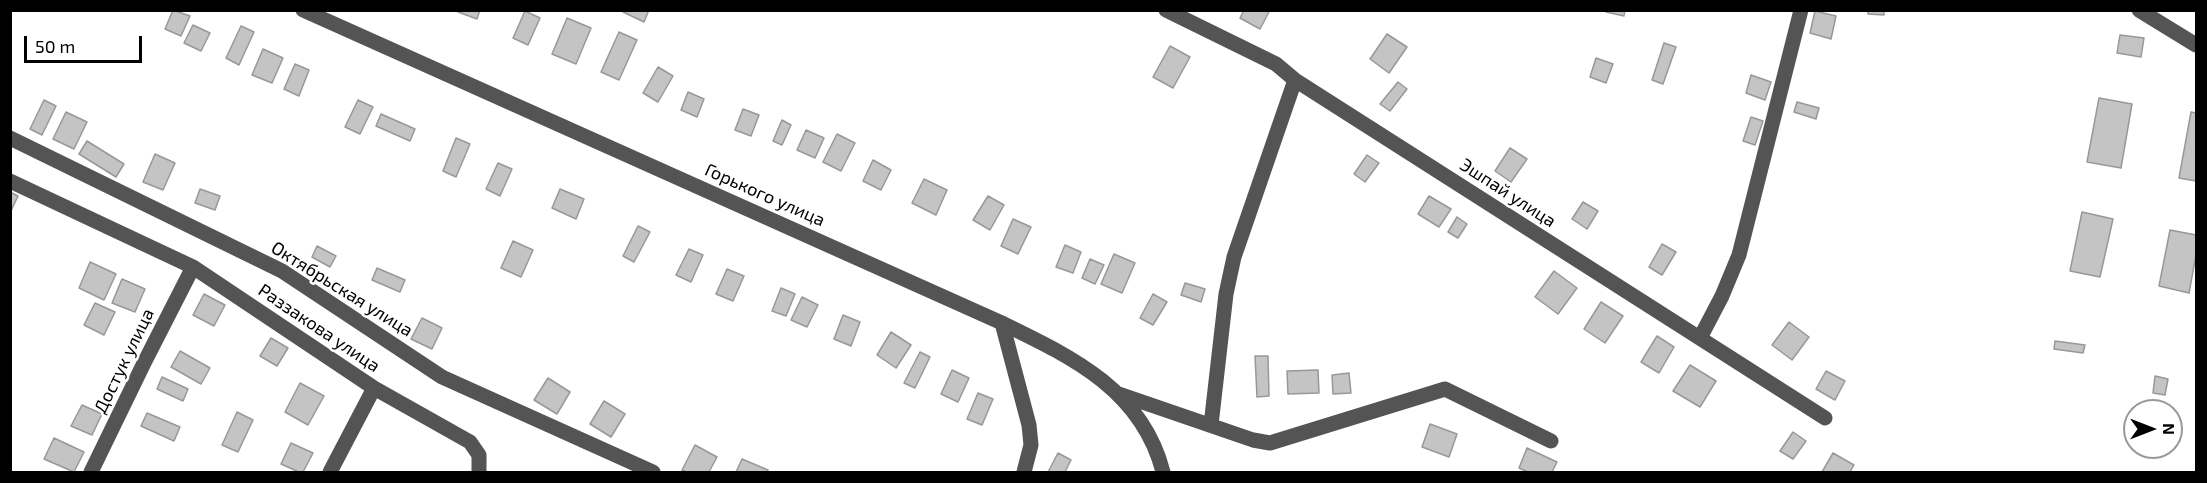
<!DOCTYPE html>
<meta charset="utf-8">
<style>
body{margin:0}
#map{position:relative;width:2207px;height:483px;overflow:hidden;background:#fff;font-family:"Exo 2",sans-serif}
canvas{display:block}
.frame{position:absolute;inset:0;border:12px solid #000;pointer-events:none}
.north{position:absolute;left:2123px;top:399px;width:60px;height:60px;box-sizing:border-box;background:#fff;border:2px solid #999;border-radius:50%;rotate:90deg;font-size:16px;font-weight:700;line-height:24px;text-align:center;color:#000}
.north::after{content:'';display:block;margin:auto;width:21px;height:27px;background:#000;clip-path:polygon(50% 0,100% 100%,50% 72%,0 100%)}
.scale{position:absolute;left:24px;top:36px;width:118px;height:27px;box-sizing:border-box;border:3px solid #000;border-top:0;padding-left:8px;font-size:18px;line-height:21px;white-space:nowrap;color:#000;-webkit-text-stroke:4px #fff;paint-order:stroke}
</style>
<div id="map">
<canvas width="2207" height="483"></canvas>
<div class="frame"></div>
<div class="north">N</div>
<div class="scale">50 m</div>
</div>
<script>
const ctx = document.querySelector('canvas').getContext('2d');
ctx.lineJoin = 'round';
function paint(path, color) {
  ctx.fillStyle = color;
  ctx.fill(path, 'evenodd');
}
function strokePath(path, color, width, dash) {
  ctx.strokeStyle = color;
  ctx.lineWidth = width;
  ctx.lineCap = dash ? 'butt' : 'round';
  ctx.setLineDash(dash || []);
  ctx.stroke(path);
}
function label(font, color, halo, rows, align = 'center') {
  ctx.font = font + ' "Exo 2",sans-serif';
  ctx.lineWidth = 5;
  ctx.setLineDash([]);
  ctx.textBaseline = 'middle';
  ctx.strokeStyle = halo;
  ctx.fillStyle = color;
  for (const [text, x, y, turn = 0] of rows) {
    ctx.save();
    ctx.translate(x, y);
    ctx.rotate((+turn || 0) * Math.PI / 180);
    ctx.textAlign = isNaN(turn) ? turn : align;
    if (halo) ctx.strokeText(text, 0, 0);
    ctx.fillText(text, 0, 0);
    ctx.restore();
  }
}
const building = new Path2D(`
 M173,10L190,16L181,36L165,29Z
 M459,10H480L477,19L458,12Z
 M624,10H649L644,22L623,12Z
 M1244,10H1270L1260,29L1240,18Z
 M1606,10H1625L1624,16L1606,12Z
 M1868,10H1884V15L1868,14Z
 M525,11L540,18L528,45L513,38Z
 M1815,11L1836,16L1831,39L1810,33Z
 M567,18L591,28L576,64L552,54Z
 M193,25L210,33L201,51L184,43Z
 M241,26L254,32L239,65L226,58Z
 M619,32L637,40L619,80L601,72Z
 M1387,34L1407,47L1389,73L1370,59Z
 M2120,35L2144,38L2141,57L2117,53Z
 M1664,43L1676,47L1663,84L1652,80Z
 M1170,46L1190,57L1173,88L1153,77Z
 M263,49L283,58L272,83L252,75Z
 M1596,58L1613,64L1606,83L1590,77Z
 M295,64L309,70L299,96L284,89Z
 M658,67L673,76L658,102L643,93Z
 M1751,75L1771,82L1765,100L1746,93Z
 M1398,82L1407,89L1390,111L1380,104Z
 M688,92L704,99L697,117L681,110Z
 M2099,98L2132,104L2121,168L2087,162Z
 M44,100L56,106L42,135L30,129Z
 M358,100L373,107L360,134L345,127Z
 M1797,102L1819,108L1816,119L1794,112Z
 M743,109L759,115L751,136L735,130Z
 M66,112L87,122L74,149L53,139Z
 M2191,112L2196,113V181L2179,178Z
 M381,114L415,129L410,141L376,126Z
 M1751,117L1763,121L1755,145L1743,141Z
 M782,120L791,125L782,145L773,141Z
 M806,130L824,138L815,158L797,150Z
 M837,134L855,143L841,171L823,162Z
 M456,138L470,144L456,177L443,171Z
 M87,141L124,164L116,177L79,154Z
 M1510,148L1527,159L1511,182L1495,171Z
 M155,154L175,163L163,190L143,182Z
 M1367,155L1379,163L1365,182L1354,174Z
 M873,160L891,170L881,190L863,181Z
 M498,163L512,169L500,196L486,189Z
 M924,179L947,190L936,215L912,203Z
 M200,189L220,196L215,210L195,203Z
 M560,189L584,199L576,219L552,208Z
 M10,192L18,196L10,213Z
 M988,196L1004,205L990,230L973,220Z
 M1429,196L1451,209L1439,227L1418,214Z
 M1583,202L1598,211L1587,229L1572,219Z
 M2082,212L2113,219L2100,277L2070,271Z
 M1457,217L1467,224L1458,238L1448,232Z
 M1013,219L1031,227L1018,254L1001,246Z
 M638,226L650,232L634,262L623,256Z
 M2170,230L2196,235V255L2189,293L2159,286Z
 M513,241L533,250L521,277L501,268Z
 M1662,244L1676,252L1662,275L1649,267Z
 M1065,245L1081,252L1073,273L1056,267Z
 M317,246L336,256L330,267L312,257Z
 M689,249L703,255L691,282L676,275Z
 M1114,254L1135,263L1122,293L1101,284Z
 M1090,259L1104,265L1095,284L1082,278Z
 M90,262L116,274L104,300L79,288Z
 M377,268L405,280L400,292L372,280Z
 M727,269L744,276L733,301L716,294Z
 M1554,271L1577,288L1558,314L1535,297Z
 M122,279L145,289L135,312L112,303Z
 M1185,283L1205,289L1201,302L1181,295Z
 M781,288L795,294L786,316L772,311Z
 M204,294L225,305L214,326L193,315Z
 M1153,294L1167,302L1153,325L1140,318Z
 M802,297L818,305L807,327L791,320Z
 M1601,302L1623,316L1605,343L1584,329Z
 M95,303L115,312L104,335L84,325Z
 M843,315L860,322L851,346L834,339Z
 M422,318L442,328L432,349L411,339Z
 M1789,322L1809,337L1792,360L1772,345Z
 M891,332L911,345L896,368L877,355Z
 M1657,336L1674,347L1659,373L1641,362Z
 M271,338L288,348L277,366L260,356Z
 M2055,341L2085,345L2083,353L2054,349Z
 M180,351L210,368L201,384L171,367Z
 M920,352L930,357L915,388L904,383Z
 M1255,356H1268L1269,396L1257,397Z
 M1690,365L1716,381L1700,407L1673,391Z
 M952,370L969,378L958,402L941,394Z
 M1318,370L1319,393L1288,394L1287,371Z
 M1826,371L1845,381L1835,400L1816,389Z
 M1349,373L1351,393L1333,394L1332,375Z
 M2155,376L2168,379L2165,395L2153,393Z
 M162,377L188,389L183,401L157,389Z
 M548,378L570,392L557,414L534,400Z
 M300,383L324,396L308,425L285,412Z
 M978,393L993,399L982,425L967,419Z
 M604,401L625,414L611,437L590,424Z
 M82,405L102,414L92,435L71,426Z
 M237,412L253,420L238,452L222,445Z
 M147,413L180,427L174,441L141,426Z
 M1430,424L1457,434L1449,457L1422,447Z
 M1793,432L1806,441L1793,459L1780,451Z
 M54,438L84,452L74,472L44,459Z
 M291,443L313,453L303,472H299L281,464Z
 M695,445L717,457L709,472H687L682,470Z
 M1527,448L1557,462L1552,472H1528L1519,468Z
 M1058,453L1071,460L1065,472H1048Z
 M1833,453L1854,465L1850,472H1822Z
 M742,459L768,470L767,472H736Z`);
paint(building, '#c4c4c4');
strokePath(building, '#989898', 1.5);
strokePath(new Path2D(`
 M303,10L1002,323C1072,357 1142,390 1163,472
 M1166,10L1276,64L1295,80L1825,418
 M2139,10L2196,45
 M10,138L282,271L442,377L653,472
 M10,181L193,267L374,388L330,472
 M1002,323L1029,425L1031,445L1024,472
 M1700,338L1722,296L1739,255L1801,10
 M374,388L470,442L479,455V472
 M1119,394L1253,440L1270,443L1445,389L1551,441
 M1211,425L1226,294L1234,257L1295,80
 M91,472L144,363L193,267`), '#545454', 15);
label('18px', '#000', '#fff', [
 ["Эшпай улица",1508,193,33],
 ["Горького улица",765,195,24],
 ["Октябрьская улица",342,289,32],
 ["Раззакова улица",319,328,34],
 ["Достук улица",124,361,-64]
]);
</script>
